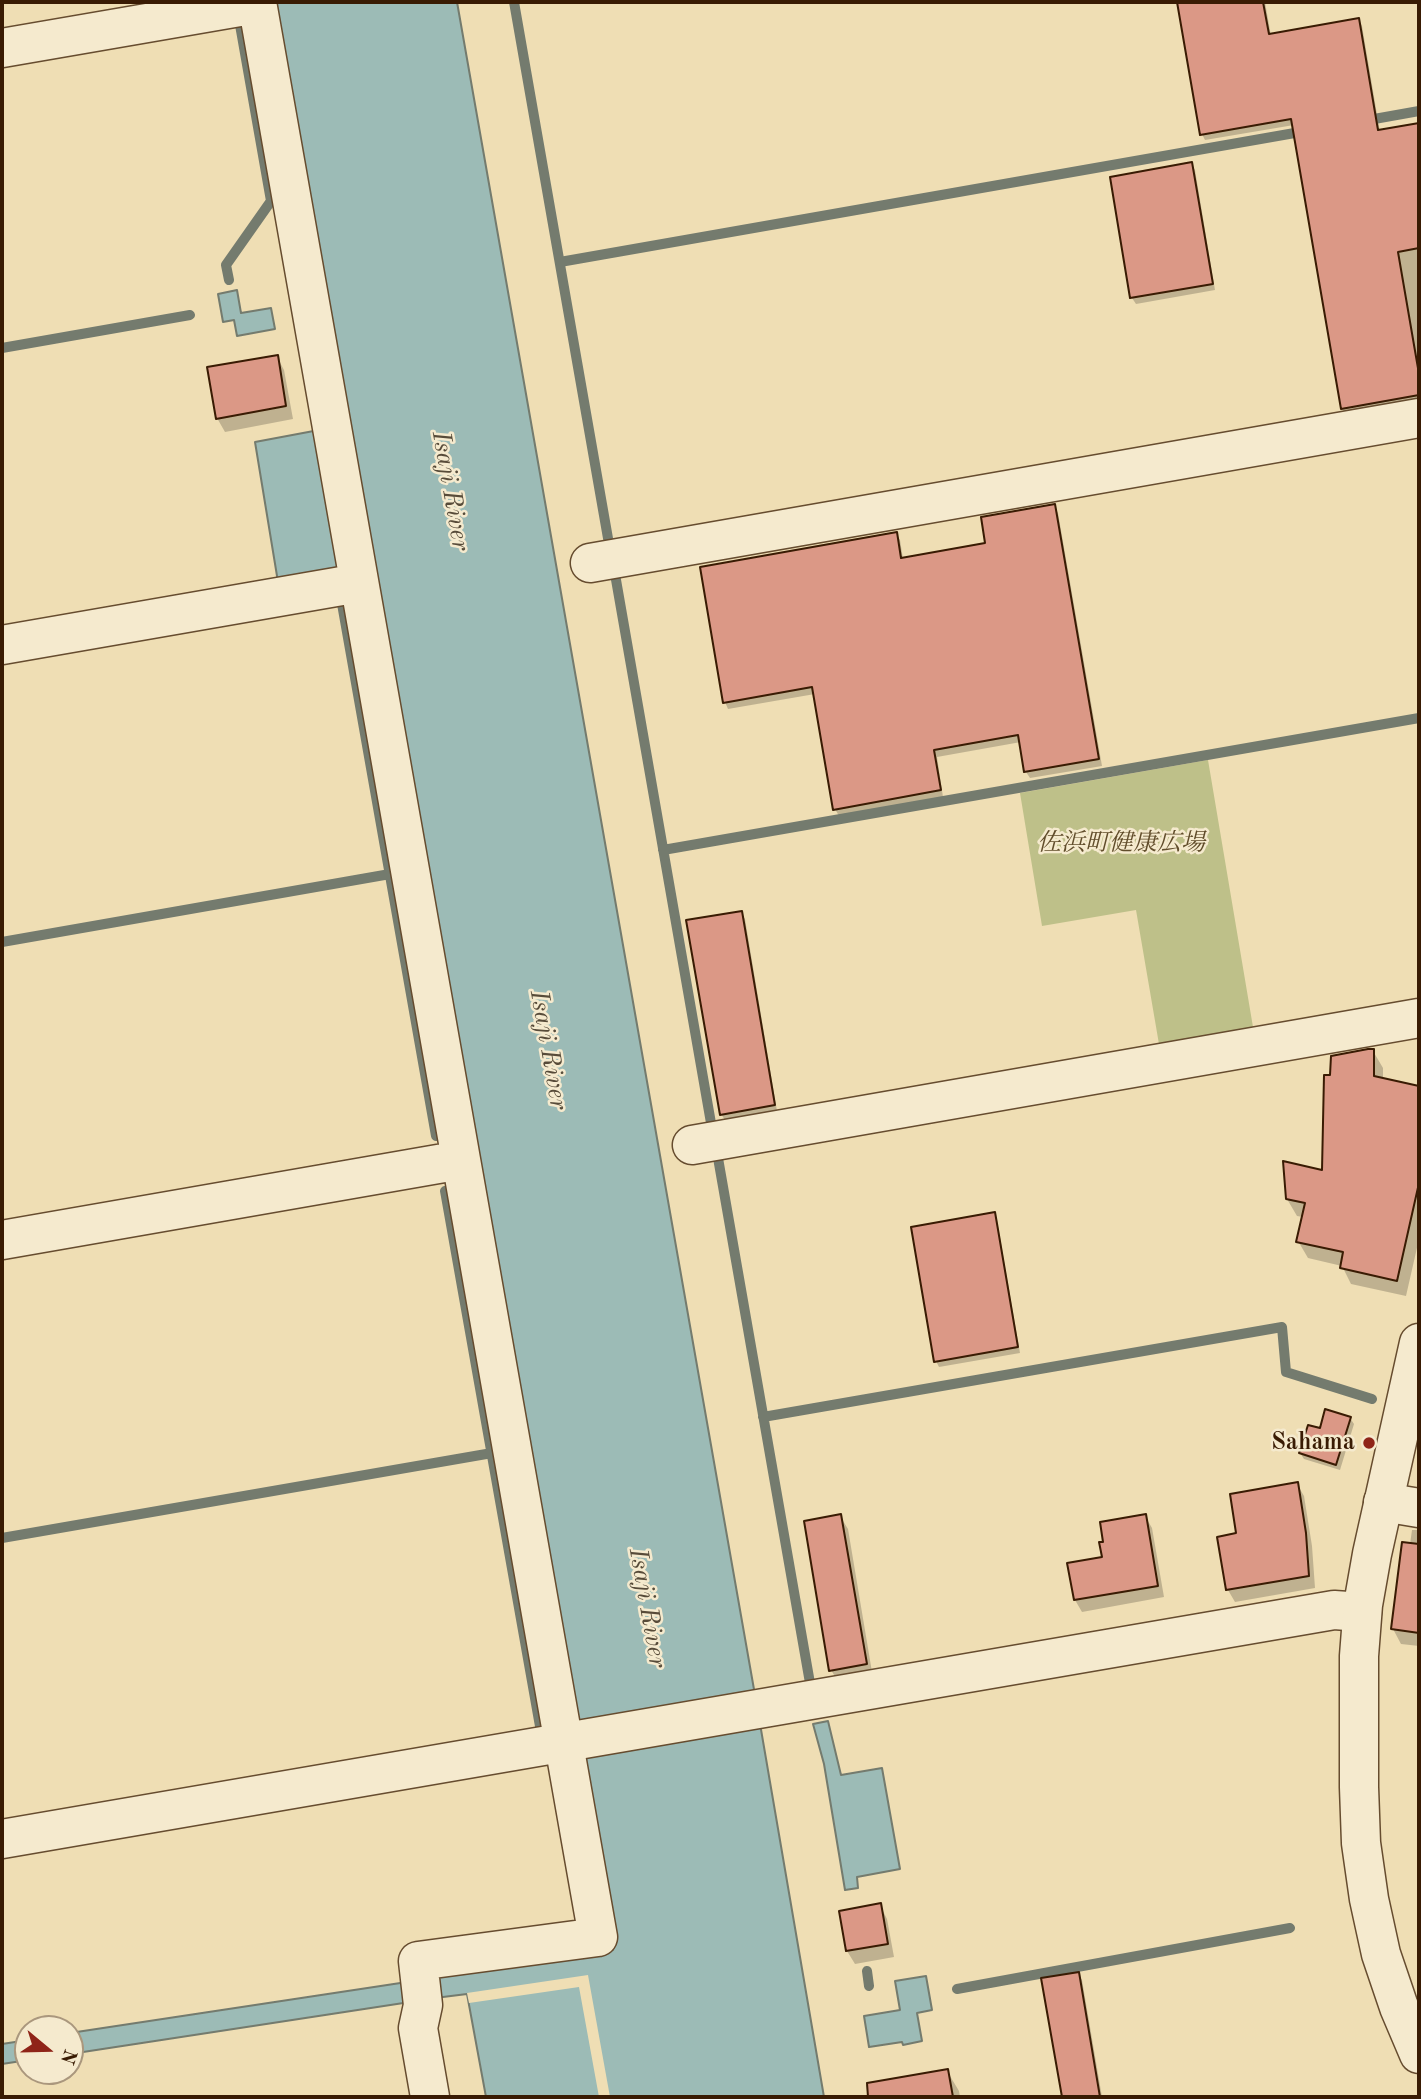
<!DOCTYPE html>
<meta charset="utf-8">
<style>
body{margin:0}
#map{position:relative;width:1421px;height:2099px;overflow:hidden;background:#efdeb4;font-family:"Old Standard TT",serif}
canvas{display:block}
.frame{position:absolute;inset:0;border:4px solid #391b03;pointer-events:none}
.north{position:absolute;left:14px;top:2015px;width:70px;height:70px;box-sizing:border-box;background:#f5eace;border:2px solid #aa977d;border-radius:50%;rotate:109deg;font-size:19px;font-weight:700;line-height:28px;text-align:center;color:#391b03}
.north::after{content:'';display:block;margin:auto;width:24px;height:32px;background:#8f2418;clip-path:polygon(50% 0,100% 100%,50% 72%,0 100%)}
</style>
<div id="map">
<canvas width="1421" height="2099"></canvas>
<div class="frame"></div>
<div class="north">N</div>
</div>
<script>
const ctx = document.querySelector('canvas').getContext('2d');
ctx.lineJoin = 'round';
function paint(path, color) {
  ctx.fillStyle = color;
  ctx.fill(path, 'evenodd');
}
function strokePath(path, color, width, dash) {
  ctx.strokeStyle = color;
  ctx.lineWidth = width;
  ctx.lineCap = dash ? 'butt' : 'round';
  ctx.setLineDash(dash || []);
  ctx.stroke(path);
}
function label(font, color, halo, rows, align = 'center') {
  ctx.font = font + ' "Old Standard TT","Noto Serif JP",serif';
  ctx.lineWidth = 5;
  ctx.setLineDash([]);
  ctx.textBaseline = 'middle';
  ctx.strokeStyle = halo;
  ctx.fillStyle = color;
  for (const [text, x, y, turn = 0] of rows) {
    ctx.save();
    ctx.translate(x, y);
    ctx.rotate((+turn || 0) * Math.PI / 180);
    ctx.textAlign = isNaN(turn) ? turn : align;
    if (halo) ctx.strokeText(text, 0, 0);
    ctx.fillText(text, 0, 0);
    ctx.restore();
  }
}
paint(new Path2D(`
 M1208,760L1254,1033L1160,1050L1136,910L1042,926L1020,793Z`), '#bec089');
const water = new Path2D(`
 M269,2H457L758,1712L824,2097H486L467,1994L435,1998L433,1978L613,1950Z
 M237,290L241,313L271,308L275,329L237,336L234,320L223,322L218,294Z
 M319,430L342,560L334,572L278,582L255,442Z
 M828,1721L841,1775L882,1768L900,1869L857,1877L858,1888L845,1890L824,1764L813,1724Z
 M926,1976L932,2010L917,2013L922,2041L903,2045L902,2042L869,2047L864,2016L900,2010L895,1981Z
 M407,1982L410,2002L70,2054V2033Z
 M28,2040V2060L2,2064V2044Z`);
paint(water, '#9cbbb6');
strokePath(water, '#747b6e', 2);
paint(new Path2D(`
 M588,1975L610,2097H599L579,1987L469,2003L467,1993Z`), '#efdeb4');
paint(new Path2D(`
 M1179,2H1265L1271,36L1359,20L1362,26L1380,132L1419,125V402L1346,415L1342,409L1294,125L1205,140L1202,134Z
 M1191,164L1195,170L1215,290L1136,304L1132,298L1112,178Z
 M277,357L284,370L293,419L225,432L217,418Z
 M1054,506L1058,513L1102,766L1030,778L1026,772L1021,742L937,757L943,797L839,816L835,809L815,694L728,709L725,702L896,534L900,540L903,559L987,544Z
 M741,913L745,919L777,1111L725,1120L721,1114Z
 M1373,1051L1383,1068V1080L1419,1088V1239L1406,1296L1351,1284L1342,1266L1308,1258L1298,1241L1303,1217L1297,1216L1287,1199L1323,1172L1332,1077Z
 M994,1214L997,1220L1020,1353L939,1367L936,1361Z
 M1350,1418L1354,1424L1340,1470L1304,1459L1300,1453L1321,1430Z
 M1297,1484L1304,1496L1312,1546L1315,1588L1235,1602L1228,1590L1219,1538L1239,1535Z
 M840,1516L848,1529L873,1678L839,1683L831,1670Z
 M1145,1516L1152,1528L1164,1597L1082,1612L1075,1600L1104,1559Z
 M1412,1530H1419V1646L1401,1644L1393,1629L1403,1594Z
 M880,1905L887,1919L894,1957L855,1964L847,1951L841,1912Z
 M1078,1974L1082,1980L1102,2097H1063L1043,1980Z
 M947,2071L959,2091L960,2097H868L866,2085Z`), '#0003');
strokePath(new Path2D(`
 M514,2L609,544
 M1363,121L1419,111
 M560,262L1306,131
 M229,280L226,265L271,201L240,25
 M2,348L190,315
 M615,574L711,1123
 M342,604L436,1136
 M663,850L1419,718
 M2,942L390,874
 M718,1158L810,1683
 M445,1191L541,1732
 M763,1417L1282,1327L1286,1372L1372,1399
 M2,1538L492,1453
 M867,1971L869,1986
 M957,1989L1290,1928`), '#747b6e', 10);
const building = new Path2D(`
 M1177,2H1263L1269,34L1359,18L1378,130L1419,123V248L1398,252L1419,374V395L1341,409L1291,119L1200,135Z
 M1192,162L1213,284L1130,298L1110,177Z
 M278,355L286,406L216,419L207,367Z
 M1055,504L1099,759L1024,772L1018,735L934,750L941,790L833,810L812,687L723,703L700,567L897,532L901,558L985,543L981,517Z
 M742,911L775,1105L720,1115L686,920Z
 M1368,1049H1374V1076L1419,1086V1183L1397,1281L1340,1268L1343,1252L1296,1242L1305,1203L1286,1199L1283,1161L1322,1170L1324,1075H1330L1331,1056Z
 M995,1212L1018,1347L934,1362L911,1227Z
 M1325,1409L1351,1417L1336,1465L1299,1453L1308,1425L1320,1428Z
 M1298,1482L1306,1533L1309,1576L1226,1590L1217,1537L1236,1533L1230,1494Z
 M841,1514L867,1664L829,1671L804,1521Z
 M1146,1514L1158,1586L1074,1600L1067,1563L1102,1557L1099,1542H1103L1100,1522Z
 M1402,1542L1419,1544V1633L1391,1629Z
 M881,1903L888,1944L846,1951L839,1911Z
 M1079,1972L1100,2097H1062L1041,1978Z
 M948,2069L953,2097H868L867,2083Z`);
paint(building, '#db9886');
strokePath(building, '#391b03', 2);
const minor = new Path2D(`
 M257,2L598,1937L418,1961L423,2005L418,2028L430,2097
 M2,48L257,4
 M590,563L1419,418
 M2,645L359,583
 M692,1145L1419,1018
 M2,1240L461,1160
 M1383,1502L1419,1508
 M2,1839L1334,1610L1362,1612`);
const tertiary = new Path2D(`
 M1419,1343L1372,1554L1363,1605L1359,1656V1787L1361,1843L1369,1899L1381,1954L1399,2007L1419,2054`);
strokePath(minor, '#664c2f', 41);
strokePath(tertiary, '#664c2f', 41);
strokePath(minor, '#f5eace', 38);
strokePath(tertiary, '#f5eace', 38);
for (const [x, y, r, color] of [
 [1369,1443,7,"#8f2418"]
]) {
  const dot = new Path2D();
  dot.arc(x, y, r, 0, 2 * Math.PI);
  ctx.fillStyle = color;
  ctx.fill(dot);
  strokePath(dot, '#f5eace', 2.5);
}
label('italic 24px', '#614d2b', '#f5eace', [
 ["佐浜町健康広場",1121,844]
]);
label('bold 24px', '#391b03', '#f5eace', [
 ["Sahama",1355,1443]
], 'right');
label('italic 26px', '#574b39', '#f5eace', [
 ["Isaji River",450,491,80],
 ["Isaji River",548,1050,80],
 ["Isaji River",647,1608,80]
]);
</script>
